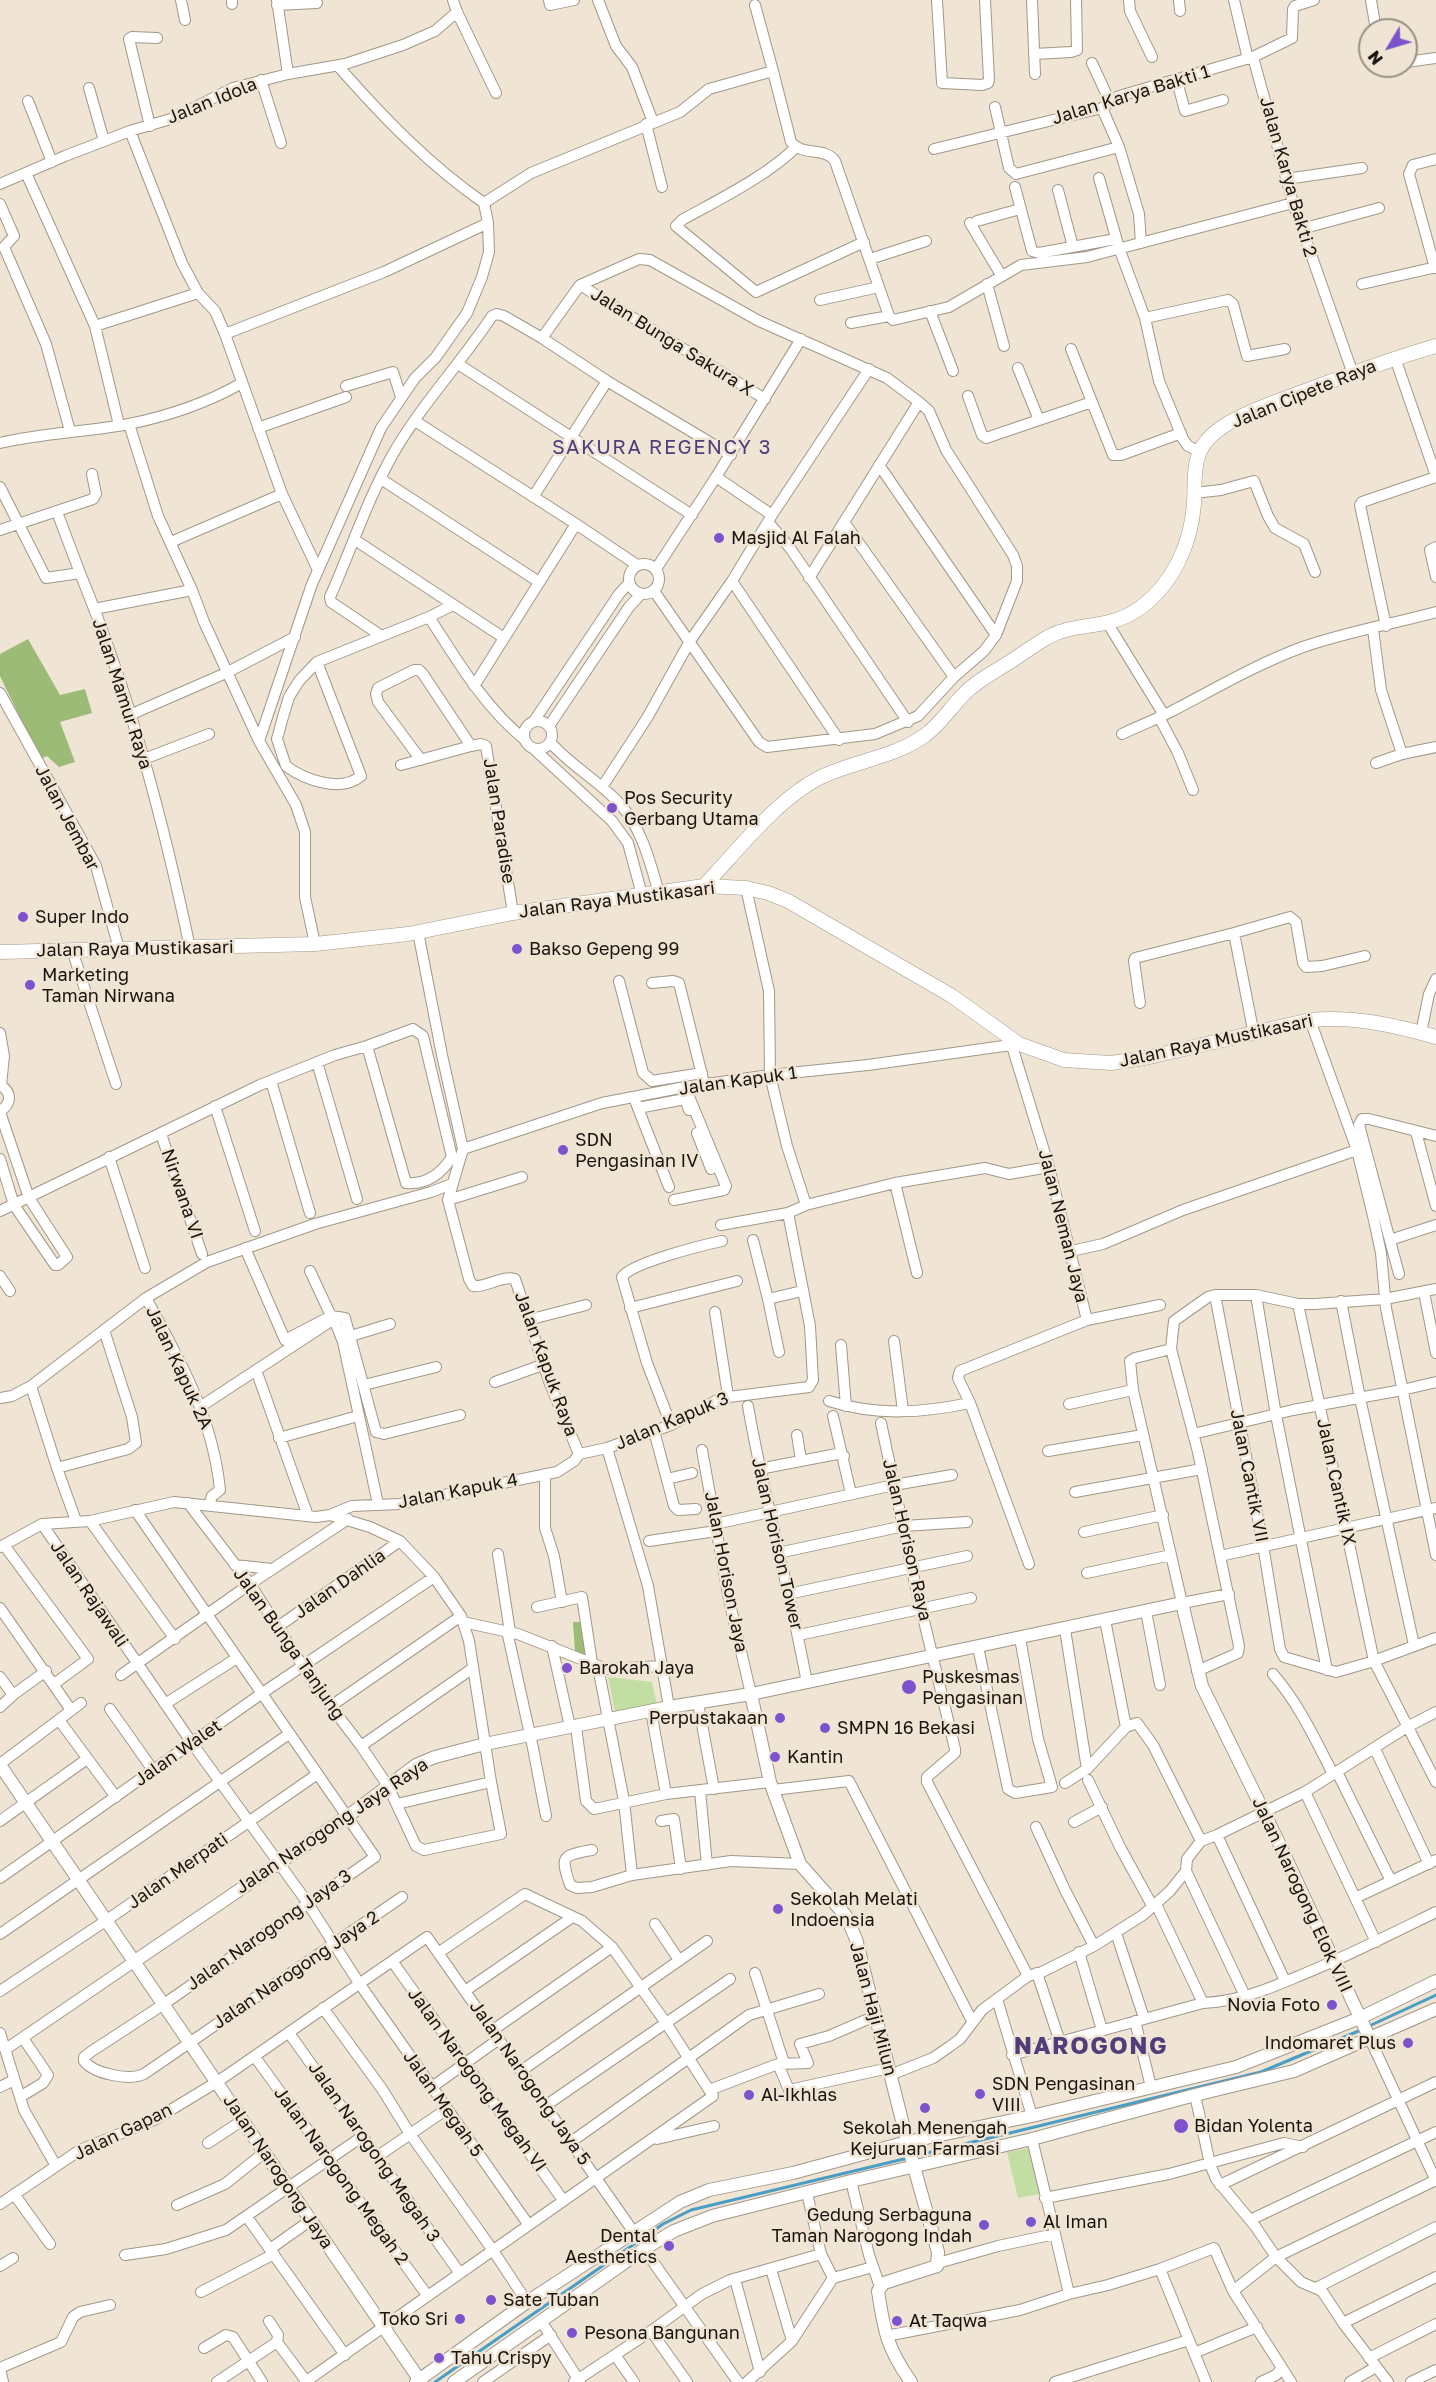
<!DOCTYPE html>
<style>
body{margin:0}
#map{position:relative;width:1436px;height:2382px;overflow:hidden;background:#f0e4d4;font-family:"Golos Text",sans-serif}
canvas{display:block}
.north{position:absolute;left:1358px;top:18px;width:60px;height:60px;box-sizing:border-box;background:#f0e4d4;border:2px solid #9a9185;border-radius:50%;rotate:232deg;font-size:16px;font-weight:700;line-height:24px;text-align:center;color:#19150f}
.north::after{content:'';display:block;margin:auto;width:21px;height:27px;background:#7c53cc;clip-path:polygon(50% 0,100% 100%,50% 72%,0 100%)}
</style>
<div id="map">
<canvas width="1436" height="2382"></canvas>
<div class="north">N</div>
</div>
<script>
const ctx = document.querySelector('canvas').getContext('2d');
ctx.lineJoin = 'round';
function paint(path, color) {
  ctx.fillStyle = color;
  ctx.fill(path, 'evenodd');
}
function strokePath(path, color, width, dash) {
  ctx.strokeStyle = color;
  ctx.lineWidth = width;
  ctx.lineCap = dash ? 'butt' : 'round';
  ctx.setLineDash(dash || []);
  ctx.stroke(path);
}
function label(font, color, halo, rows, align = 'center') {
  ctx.font = font + ' "Golos Text",sans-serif';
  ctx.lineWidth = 5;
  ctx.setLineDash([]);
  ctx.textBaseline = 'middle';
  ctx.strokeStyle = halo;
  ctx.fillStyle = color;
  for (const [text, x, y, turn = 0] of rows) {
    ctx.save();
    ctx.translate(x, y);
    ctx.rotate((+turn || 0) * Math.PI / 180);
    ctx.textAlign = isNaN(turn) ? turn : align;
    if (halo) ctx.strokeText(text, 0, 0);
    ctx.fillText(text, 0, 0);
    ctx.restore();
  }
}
paint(new Path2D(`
 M608,1677L652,1682L657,1704L615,1712Z
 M1030,2148L1040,2194L1018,2198L1007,2152Z`), '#c3dea3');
paint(new Path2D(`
 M28,639L60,695L85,689L92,713L60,722L75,762L59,767L47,756L40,759L0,676V654Z
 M573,1622H584L589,1656L575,1651Z`), '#9cbb76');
strokePath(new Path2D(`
 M1367,2027L1436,1995
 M915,2156L1261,2072L1361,2030
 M435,2382L663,2224L691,2210L908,2158`), '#4a9ec5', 3);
const minor = new Path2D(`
 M181,0L185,20
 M232,0V4
 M277,0L288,74
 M453,0L457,12L496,93
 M549,0L550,5L574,0
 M598,0L616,46L632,67L653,122
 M937,0L942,83L982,85L988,83L989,80L985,0
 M1032,0L1035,74
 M1129,0L1130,11L1152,57
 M1179,0L1180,11
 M1234,0L1248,59
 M1371,0L1376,30
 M277,5L317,3
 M755,5L773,71
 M1295,6L1314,0
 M1034,54L1071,52L1077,50L1076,0
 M1253,57L1293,203L1353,374
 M1406,62L1436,58
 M1092,63L1110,102
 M261,80L281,143
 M1177,81L1185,111L1223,100
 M89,88L104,141
 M28,101L52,162
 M995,107L1009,168L1016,174L1119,147L1139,214L1141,243
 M1102,108L1119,147
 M646,124L662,187
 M150,126L129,39L132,37L157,38
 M130,131L182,263L198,293L215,311L225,334L384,272L488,223
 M796,147C769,175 716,201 682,220L676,226L756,292L864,242
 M934,149L1102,108L1117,97L1126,94L1253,57L1292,38L1293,9L1295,6
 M26,173L95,326L119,425
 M1099,178L1119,248L1145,318L1228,300L1233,304L1247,356L1285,349
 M1286,179L1362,168
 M0,184L65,156L130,131L174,118L233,88L288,74L345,64L403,45L435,31L457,12
 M1015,187L1032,251L1039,253L1116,239
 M1058,190L1073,247
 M484,203L531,173L680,112L709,89L773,71L791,142C803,157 824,146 835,161L889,316L893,320L949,307L1021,265L1087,257L1293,203
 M0,204L14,236L4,247L46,344L70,431
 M977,221L1020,209
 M970,223L1001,275
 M1301,229L1379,208
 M870,259L926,241
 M1435,268L1409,174L1413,165L1436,159
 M987,284L1004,346
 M1362,284L1436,267
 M580,285L765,399
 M820,300L879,287
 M930,311L953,371
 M1145,318L1159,381L1183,439L1188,446L1200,452
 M851,323L889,316
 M95,326L198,293
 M225,334L282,494L318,570
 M542,338L607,381L731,455
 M1071,349L1092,402
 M1395,358L1436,476
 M458,364L692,515
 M1018,368L1039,420
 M346,386L393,372L401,397
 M968,396L982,435L986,438L1092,402L1113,455H1121L1181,433
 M415,421L576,524L474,686
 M129,424L158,516L192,590L204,622L259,741L296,805L305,832V897L315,944
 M258,428L346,397
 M0,443C43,433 86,432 129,424C168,416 207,403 242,383
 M879,465L996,635
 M716,477L772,515
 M381,479L539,582
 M0,487L46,578L80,573C130,695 163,819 190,948
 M1194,493L1221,490L1254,481L1268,516L1275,528L1304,544L1315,572
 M533,497L607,381
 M57,512L80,573
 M768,522L790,548L908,722
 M844,522L954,677
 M576,524L637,565
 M0,530L93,499L96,494L92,474
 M355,540L504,638
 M171,542L282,494
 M1436,547L1430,550L1436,577
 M629 579a15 15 0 1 1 30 0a15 15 0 1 1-30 0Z
 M656,569L716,477L801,339
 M809,578L919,402
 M732,581L839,740
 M94,609L192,590
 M429,617C457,660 484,707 525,740
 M1108,624L1164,715
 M1386,626L1360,505L1362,502L1436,477
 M1373,629L1381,690L1402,754L1436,747
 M380,635L331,602L330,597C351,550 367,500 393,454C421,405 461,363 492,316L497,314L504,316L542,338L580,285L639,259L650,260L759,321L887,378L919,402L929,411L946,450L1013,555L1017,566V581L996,635L984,651L954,677L918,716L875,734L767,747L759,742L654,591
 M317,662L361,776C341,793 305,780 286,766L277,739L283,717L289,697L299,681L317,662L429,617L453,605
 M0,693L96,866L119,949
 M132,714L226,673L295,637
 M1159,717L1178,753L1193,790
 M524 735a14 14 0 1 1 28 0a14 14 0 1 1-28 0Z
 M534,721L619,594L629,583
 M549,726L629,607L641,594
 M1122,734C1140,725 1158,719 1176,709C1218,687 1259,663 1303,647C1347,632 1392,624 1436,612
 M259,741L312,584L381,428L415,378L436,357L467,313L482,277L489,252L488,223L484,203C429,165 382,116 338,66
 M550,742C571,766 599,781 620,804C642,829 650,862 659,893
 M534,749L612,821L628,843L642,895
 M144,759L209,734
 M421,760L378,702L376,694L378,688L414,670H419L423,674L471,746
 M1376,763L1402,754
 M401,765L471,746L481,744L486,746L513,913
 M602,787L647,718L690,641L732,581L772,515L869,369
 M746,888L769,991L770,1075L787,1146L806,1205
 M418,932L442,1055L463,1149L448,1200L469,1279L473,1286C487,1288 501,1275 515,1279L550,1384L579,1454L607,1448L648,1586L669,1707
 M1234,933L1290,917L1296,922L1303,963L1306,967L1322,966L1365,956
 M72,950L116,1084
 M619,981L643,1073L652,1081L702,1073
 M652,983L673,981L679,983L703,1079
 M1140,1003L1134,961L1135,958L1234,933L1254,1035
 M1310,1020L1357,1150L1374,1220L1381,1253L1386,1308L1436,1555
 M0,1033L4,1056L1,1085
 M1421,1033L1429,994L1436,979
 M1012,1046L1049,1167L1087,1320L960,1371L958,1378L970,1403L1029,1564
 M317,1062L357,1199
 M271,1081L310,1213
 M0,1085C12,1092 12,1104 0,1111
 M636,1103L669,1187
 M215,1106L255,1231
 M638,1108L685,1099L689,1110
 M0,1112L29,1198L67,1257L58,1265H55L14,1205L0,1159
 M1416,1132L1436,1206
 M697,1133L711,1169
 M161,1134L202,1254
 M463,1149L602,1103L685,1087L770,1075L868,1065L1018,1044
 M109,1157L145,1268
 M895,1183L917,1273
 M448,1200L522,1177
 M674,1200L724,1190L726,1186L685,1087
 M0,1211L260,1085L335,1055L367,1046L413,1029L423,1036L452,1157C441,1174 427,1185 406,1183L367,1046
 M721,1225L788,1213
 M753,1240L768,1299
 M1390,1240L1436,1225
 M245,1248L285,1340L331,1316L345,1318L376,1432L384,1434L460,1415
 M1071,1251L1103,1244L1183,1210L1357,1150
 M310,1271L331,1316
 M1399,1274L1359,1125L1362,1119H1369L1436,1136
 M0,1276L10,1291
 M1424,1292L1436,1353
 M1215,1295L1263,1545L1280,1649L1284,1657L1336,1672L1371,1662L1436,1638
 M1256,1295L1276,1415L1327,1670
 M146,1298C180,1360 213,1418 220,1490L212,1496L209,1505
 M1341,1301L1360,1398L1414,1645
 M1298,1304L1374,1661L1436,1782
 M630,1308L737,1281
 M715,1312L728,1396
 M528,1320L586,1305
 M1087,1320L1160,1305
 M351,1336L390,1324
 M894,1341L903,1411
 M841,1345L846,1406
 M779,1352L768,1299L802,1291
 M256,1370L308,1516
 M495,1382L545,1364
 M364,1385L436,1367
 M31,1386L57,1468L76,1521
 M0,1398L12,1396L31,1386L146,1298L207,1262L315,1224L431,1192L452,1184
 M829,1401C876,1416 922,1413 970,1403
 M1069,1404L1133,1390
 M748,1406C764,1499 790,1590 807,1683
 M200,1407L334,1319L343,1342L378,1504
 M833,1416L851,1494
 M881,1423L916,1588L955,1749V1753L927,1777V1782L1028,1976
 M671,1425L647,1363L622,1277C631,1263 703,1245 722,1241
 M654,1431L674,1506L678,1510L696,1509
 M1193,1434L1293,1410L1402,1390L1436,1382
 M797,1435L801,1460
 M279,1438L358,1416
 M607,1448L671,1425L721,1398L809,1387L813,1380L810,1326L788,1213L806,1205L895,1183L985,1168L1009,1174L1049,1167
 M702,1450L729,1600L751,1694
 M1048,1451L1143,1435
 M57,1468L128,1449L136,1443L132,1417L104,1330
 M759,1469L837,1454L844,1456
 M545,1474V1528L554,1556L562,1602
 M667,1479L692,1473
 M1075,1492L1202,1469
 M188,1503L250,1584L317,1688L361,1746L388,1786L416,1846L424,1850L501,1834L491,1782L469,1641L461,1616L434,1577L400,1541L370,1527L330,1515
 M135,1510L375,1857L164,2004L92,2051L84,2057V2061C94,2074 130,2081 144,2074L402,1897
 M90,1521L175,1639
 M42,1524L192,1743L307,1902L359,1983L528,2224
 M715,1524L894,1485L952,1475
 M1084,1532L1163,1515
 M649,1541L716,1531
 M4,1545L88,1659L54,1684
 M0,1547L42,1524L90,1521L174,1502L316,1517L330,1515L352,1506L400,1504L557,1472L574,1461L579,1454
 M778,1553L904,1526L967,1522
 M498,1554L510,1632
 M1171,1555L1133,1390L1130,1361L1135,1358L1171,1349
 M1220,1556L1436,1508
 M235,1565L272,1569
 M1087,1573L1171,1555L1182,1603L1229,1594
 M788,1594L967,1556
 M537,1607L582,1597L592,1663
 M0,1608L71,1710
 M1146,1611L1160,1685
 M1105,1620L1126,1727
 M463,1622L518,1634L606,1669L661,1666
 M279,1626L400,1541
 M1065,1629L1087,1769L1065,1783
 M507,1631L533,1748L546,1816
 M799,1635L971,1598
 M552,1646L570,1727
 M978,1647L1008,1789L1015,1793L1052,1787L1038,1739L1020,1638
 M598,1667L624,1801L632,1875
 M1197,1671L1238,1653L1239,1646L1198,1452L1171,1349L1174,1321L1208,1297L1215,1295H1256L1298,1304H1315L1385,1299L1436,1289
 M1273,1674C1299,1704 1315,1739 1333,1774
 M121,1675L250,1584L348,1519
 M0,1677L13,1695
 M698,1703L714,1789
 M165,1704L237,1658
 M331,1706L461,1616
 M0,1707L13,1695L46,1671
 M110,1709L153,1770
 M651,1711L666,1794
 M59,1720L116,1797
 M576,1727L586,1801L594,1809L666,1794L770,1782
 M361,1746L473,1668
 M1375,1749L1429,1864
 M0,1764L81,1703
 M1087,1769L1126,1727L1137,1723L1153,1745L1201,1841
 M1337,1772L1391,1881
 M1088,1780L1121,1849L1153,1907
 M773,1790L849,1781L972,2021
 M700,1791L707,1865
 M1305,1792L1376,1942
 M397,1804L491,1782
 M0,1821L87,1759
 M661,1821L674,1819L681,1869
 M1074,1822L1102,1807
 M1036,1827L1065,1890L1094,1946
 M1217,1835L1285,1981
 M592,1850C562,1856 560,1855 570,1885L577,1888L592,1887L632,1875L731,1861L800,1864
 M1186,1871L1245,1996
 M0,1878L261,1694L434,1577
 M1355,1898L1436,1860
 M1156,1904L1203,2003
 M655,1924L679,1960
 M1116,1933L1144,2018
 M0,1934L289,1734
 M1079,1952L1102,2030
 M392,1961L563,2200
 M755,1973L784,2063
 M1037,1973L1060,2042
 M0,1991L107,1920L316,1775
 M465,1991L571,1918
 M997,1999L1032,2116
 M323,2008L382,2089L410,2134L492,2249L527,2302
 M1135,2021L1151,2087
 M493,2030L612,1947
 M0,2033L24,2110L56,2166
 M289,2033L459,2272
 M1370,2039L1436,2181
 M6,2049L135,1961
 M1012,2055L1203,2003C1240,2001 1265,1990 1299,1976C1346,1957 1391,1934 1436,1912
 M255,2057L427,2295
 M778,2064L789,2090L889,2068
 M521,2071L707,1941
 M890,2075L933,2058L949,2047L960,2039L982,2010L1028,1976L1042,1972L1094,1946L1143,1915L1170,1891L1186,1871L1187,1859L1201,1841L1217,1835L1305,1792L1407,1727L1436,1712
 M0,2087L14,2080
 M432,2087L499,2039
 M709,2090L778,2064L808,2063L800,2044L829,2036L875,2016
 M1195,2095L1210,2164L1216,2179L1255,2226L1276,2257L1301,2282L1322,2291L1343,2323L1388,2382
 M20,2097L43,2083L48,2075L23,2038
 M545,2106L730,1979
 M657,2139L714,2126
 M571,2142L749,2015L819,1994
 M208,2143L243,2120
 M378,2156L447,2109
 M851,2181L869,2255L880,2287
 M1220,2185L1436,2082
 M14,2194L50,2244
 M1045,2198L1169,2174L1284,2143L1303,2147
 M0,2204L80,2150L154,2120L217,2082L427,1937L633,2231
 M177,2205L225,2184L265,2152
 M247,2217L345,2355
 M1250,2220L1436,2132
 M1055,2234L1069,2294
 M270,2249L311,2220
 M644,2249L738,2382
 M821,2254L833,2278L873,2267
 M125,2255L166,2249L226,2230L363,2136
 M938,2263L998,2246L1055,2234L1032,2139
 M0,2266L13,2258
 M771,2269L792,2341
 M1160,2269L1206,2382
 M735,2279L760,2372
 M1316,2288L1436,2227
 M201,2292L274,2254
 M541,2321L580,2382
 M1343,2323L1436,2277
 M651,2331L687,2382
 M886,2336L1020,2310L1069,2294L1108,2285L1160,2269L1214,2248L1233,2291
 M277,2342L306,2381
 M204,2348L226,2335L233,2337L262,2382
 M1194,2353L1257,2327
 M615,2355L634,2382
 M1369,2358L1436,2324
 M0,2368L61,2342L73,2317L80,2312L110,2305
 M217,2382L277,2342L278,2335L269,2321
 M305,2382L713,2096L666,2023L612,1947L582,1921L525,1894L438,1953
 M483,2382L551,2335
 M574,2382L651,2331L702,2294L730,2280L821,2254L807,2193
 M747,2382L792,2341L833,2278
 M1055,2382L1189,2340
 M1261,2382L1276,2375L1282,2368
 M1291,2382L1233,2291L1276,2257L1436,2180
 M1350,2382L1376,2367
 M1411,2382L1436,2370`);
const tertiary = new Path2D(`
 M751,1694L770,1782L800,1864L846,1916L856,1939L912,2160L938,2252L937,2266L884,2283L878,2291C884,2331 887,2348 911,2382
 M0,1765L421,2382
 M135,1961L348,1816L416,1765L435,1757L485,1744L669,1707L751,1694L1182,1603L1202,1686L1278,1841L1370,2039
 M0,2373L2,2382
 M416,2382L527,2302L680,2202L709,2190L793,2173L907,2142L1032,2116L1236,2067L1360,2018L1436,1981
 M454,2382L644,2249L674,2231L712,2216L851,2181L1032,2139L1195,2095L1294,2071L1436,2009`);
const secondary = new Path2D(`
 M704,886C737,851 778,798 821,777C854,761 893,758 924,736C940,725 950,708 964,694C976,681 993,673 1008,663C1021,655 1034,645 1048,637C1078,621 1108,631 1140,608C1173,584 1191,544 1194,504C1195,487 1193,468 1200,451C1207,437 1222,426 1236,419C1263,405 1293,396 1321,385C1359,371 1397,357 1436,346
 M0,952L315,944L408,934L513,913L704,886L746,888L768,893L788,901L952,996L1019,1044L1064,1060L1111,1063L1145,1058L1310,1020C1354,1016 1394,1025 1436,1037`);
strokePath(minor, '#a29788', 12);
strokePath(tertiary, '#a29788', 14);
strokePath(secondary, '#a29788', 15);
strokePath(minor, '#fff', 10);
strokePath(tertiary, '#fff', 12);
strokePath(secondary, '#fff', 14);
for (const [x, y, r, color] of [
 [719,538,6,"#7c53cc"],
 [612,808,6,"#7c53cc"],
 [23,917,6,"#7c53cc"],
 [517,949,6,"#7c53cc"],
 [30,985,6,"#7c53cc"],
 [563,1150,6,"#7c53cc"],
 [567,1668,6,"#7c53cc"],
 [909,1687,8,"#7c53cc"],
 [780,1718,6,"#7c53cc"],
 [825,1728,6,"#7c53cc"],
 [775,1757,6,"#7c53cc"],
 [778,1909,6,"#7c53cc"],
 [1332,2005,6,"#7c53cc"],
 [1408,2043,6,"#7c53cc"],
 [980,2094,6,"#7c53cc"],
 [749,2095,6,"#7c53cc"],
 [925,2108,6,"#7c53cc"],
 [1181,2126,8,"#7c53cc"],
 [1031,2222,6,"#7c53cc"],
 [984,2225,6,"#7c53cc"],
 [669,2246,6,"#7c53cc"],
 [491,2300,6,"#7c53cc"],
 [460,2319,6,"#7c53cc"],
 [897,2321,6,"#7c53cc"],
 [572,2333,6,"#7c53cc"],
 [439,2358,6,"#7c53cc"]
]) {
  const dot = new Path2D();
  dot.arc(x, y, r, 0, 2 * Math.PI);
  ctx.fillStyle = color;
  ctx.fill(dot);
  strokePath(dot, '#f0e4d4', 2);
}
label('18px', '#19150f', '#f0e4d4', [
 ["Jalan Karya Bakti 1",1131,95,-17],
 ["Jalan Idola",212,101,-22],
 ["Jalan Karya Bakti 2",1288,177,74],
 ["Jalan Bunga Sakura X",672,342,32],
 ["Jalan Cipete Raya",1304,394,-22],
 ["Jalan Mamur Raya",122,694,72],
 ["Jalan Jembar",67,818,62],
 ["Jalan Paradise",499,821,81],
 ["Jalan Raya Mustikasari",617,900,-7],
 ["Jalan Raya Mustikasari",135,949,-1],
 ["Jalan Raya Mustikasari",1216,1041,-12],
 ["Jalan Kapuk 1",738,1081,-8],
 ["Nirwana VI",182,1194,71],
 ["Jalan Neman Jaya",1063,1226,76],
 ["Jalan Kapuk Raya",546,1364,70],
 ["Jalan Kapuk 2A",179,1368,65],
 ["Jalan Kapuk 3",672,1421,-23],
 ["Jalan Cantik VII",1249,1476,79],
 ["Jalan Cantik IX",1336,1482,78],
 ["Jalan Kapuk 4",458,1491,-11],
 ["Jalan Horison Raya",907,1540,77],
 ["Jalan Horison Tower",777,1544,77],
 ["Jalan Horison Jaya",726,1572,79],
 ["Jalan Dahlia",340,1584,-35],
 ["Jalan Rajawali",89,1594,56],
 ["Jalan Bunga Tanjung",289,1644,55],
 ["Jalan Walet",178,1753,-35],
 ["Jalan Narogong Jaya Raya",332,1826,-34],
 ["Jalan Merpati",178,1871,-35],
 ["Jalan Narogong Elok VIII",1302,1895,65],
 ["Jalan Narogong Jaya 3",269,1930,-35],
 ["Jalan Narogong Jaya 2",296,1970,-34],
 ["Jalan Haji Milun",873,2009,75],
 ["Jalan Narogong Megah VI",477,2080,54],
 ["Jalan Narogong Jaya 5",530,2083,55],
 ["Jalan Megah 5",443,2104,55],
 ["Jalan Gapan",123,2132,-26],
 ["Jalan Narogong Megah 3",374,2152,55],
 ["Jalan Narogong Jaya",278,2172,56],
 ["Jalan Narogong Megah 2",341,2176,54]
]);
label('18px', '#19150f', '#f0e4d4', [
 ["Masjid Al Falah",731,538],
 ["Pos Security",624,798],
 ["Gerbang Utama",624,819],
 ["Super Indo",35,917],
 ["Bakso Gepeng 99",529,949],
 ["Marketing",42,975],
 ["Taman Nirwana",42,996],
 ["SDN",575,1140],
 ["Pengasinan IV",575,1161],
 ["Barokah Jaya",579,1668],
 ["Puskesmas",922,1677],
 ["Pengasinan",922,1698],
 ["Perpustakaan",768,1718,"right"],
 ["SMPN 16 Bekasi",837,1728],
 ["Kantin",787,1757],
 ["Sekolah Melati",790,1899],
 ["Indoensia",790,1920],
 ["Novia Foto",1320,2005,"right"],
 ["Indomaret Plus",1396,2043,"right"],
 ["SDN Pengasinan",992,2084],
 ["VIII",992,2105],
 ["Al-Ikhlas",761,2095],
 ["Bidan Yolenta",1194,2126],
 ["Sekolah Menengah",925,2128,"center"],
 ["Kejuruan Farmasi",925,2149,"center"],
 ["Gedung Serbaguna",972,2215,"right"],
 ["Taman Narogong Indah",972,2236,"right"],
 ["Al Iman",1043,2222],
 ["Dental",657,2236,"right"],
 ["Aesthetics",657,2257,"right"],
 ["Sate Tuban",503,2300],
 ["Toko Sri",448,2319,"right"],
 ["At Taqwa",909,2321],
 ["Pesona Bangunan",584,2333],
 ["Tahu Crispy",451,2358]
], 'left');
ctx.letterSpacing = '1.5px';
label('20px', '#503e7b', '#f0e4d4', [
 ["SAKURA REGENCY 3",662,448]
]);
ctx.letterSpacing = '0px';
ctx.letterSpacing = '1.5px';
label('bold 24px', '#503e7b', '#f0e4d4', [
 ["NAROGONG",1091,2046]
]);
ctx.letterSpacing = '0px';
</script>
